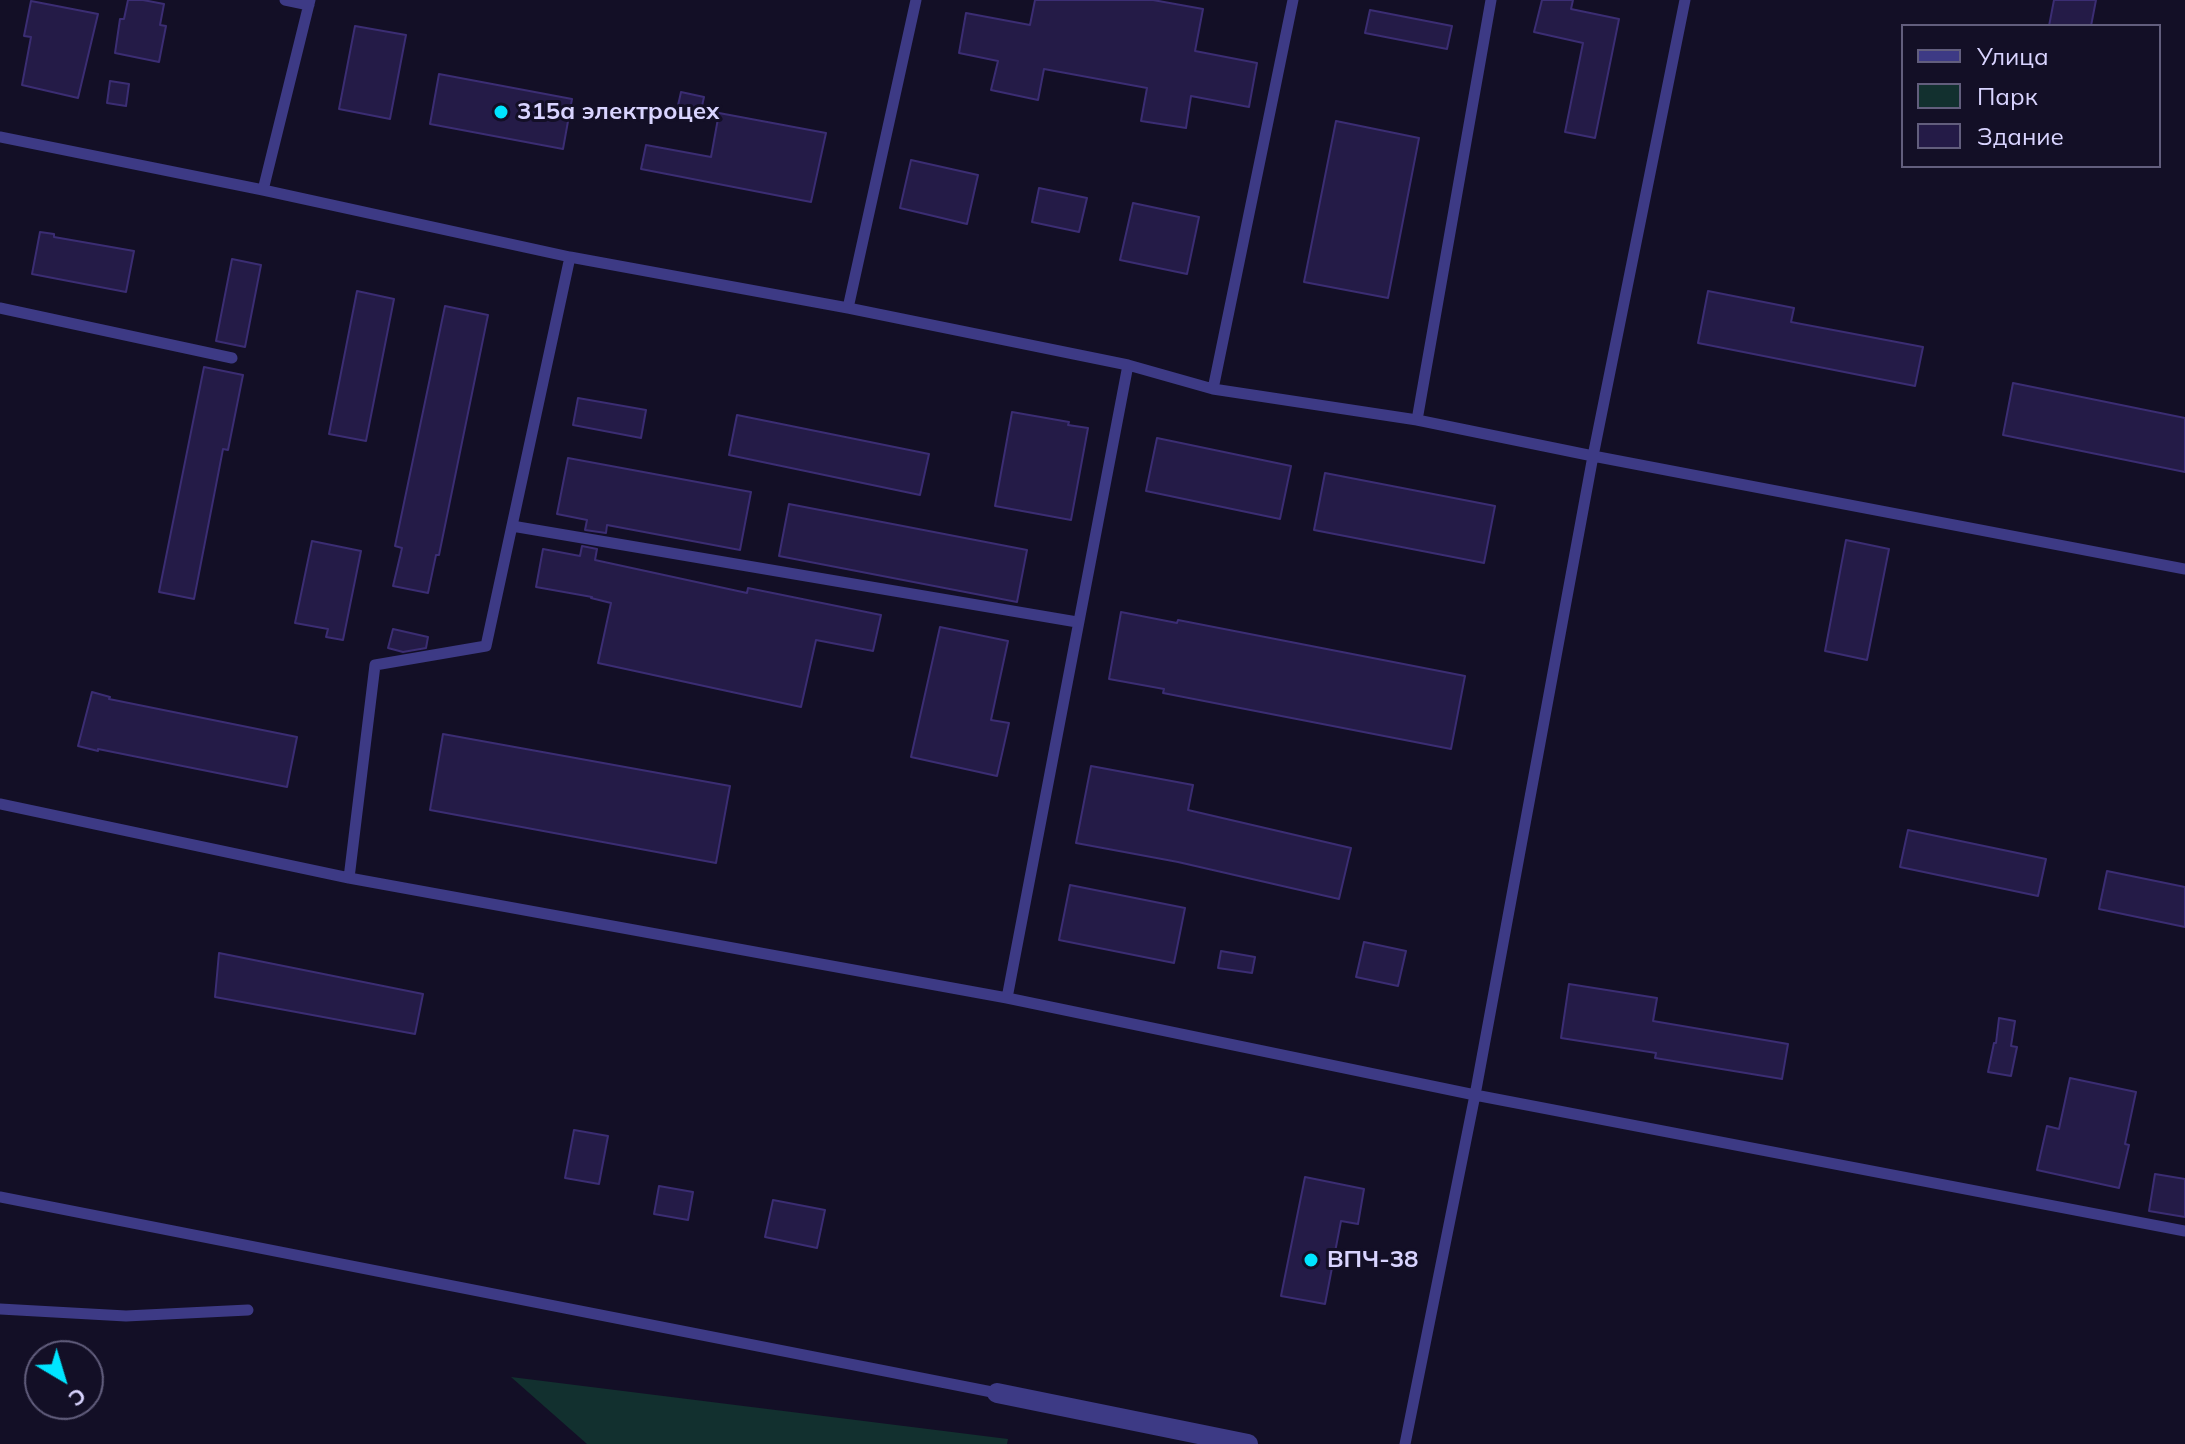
<!DOCTYPE html>
<meta charset="utf-8">
<style>
body{margin:0}
#map{position:relative;width:2185px;height:1444px;overflow:hidden;background:#130f26;font-family:Mulish,sans-serif}
canvas{display:block}
.legend{position:absolute;left:1901px;top:24px;width:260px;height:144px;box-sizing:border-box;background:#130f26;border:2px solid #625e7d;margin:0;padding:10px 14px;list-style:none;font-size:24px;color:#d9d4ff}
.legend li{display:flex;align-items:center;gap:16px;height:40px}
.legend b{width:40px;border:2px solid #625e7d}
.north{position:absolute;left:24px;top:1340px;width:80px;height:80px;box-sizing:border-box;background:#130f26;border:2px solid #625e7d;border-radius:50%;rotate:142deg;font-size:22px;font-weight:700;line-height:32px;text-align:center;color:#d9d4ff}
.north::after{content:'';display:block;margin:auto;width:28px;height:36px;background:#00e5ff;clip-path:polygon(50% 0,100% 100%,50% 72%,0 100%)}
</style>
<div id="map">
<canvas width="2185" height="1444"></canvas>
<ul class="legend">
<li><b style="height:10px;background:#3d3a85"></b>Улица</li>
<li><b style="height:22px;background:#12302f"></b>Парк</li>
<li><b style="height:22px;background:#241b47"></b>Здание</li>
</ul>
<div class="north">С</div>
</div>
<script>
const ctx = document.querySelector('canvas').getContext('2d');
ctx.lineJoin = 'round';
function paint(path, color) {
  ctx.fillStyle = color;
  ctx.fill(path, 'evenodd');
}
function strokePath(path, color, width, dash) {
  ctx.strokeStyle = color;
  ctx.lineWidth = width;
  ctx.lineCap = dash ? 'butt' : 'round';
  ctx.setLineDash(dash || []);
  ctx.stroke(path);
}
function label(font, color, halo, rows, align = 'center') {
  ctx.font = font + ' Mulish,sans-serif';
  ctx.lineWidth = 6;
  ctx.setLineDash([]);
  ctx.textBaseline = 'middle';
  ctx.strokeStyle = halo;
  ctx.fillStyle = color;
  for (const [text, x, y, turn = 0] of rows) {
    ctx.save();
    ctx.translate(x, y);
    ctx.rotate((+turn || 0) * Math.PI / 180);
    ctx.textAlign = isNaN(turn) ? turn : align;
    if (halo) ctx.strokeText(text, 0, 0);
    ctx.fillText(text, 0, 0);
    ctx.restore();
  }
}
paint(new Path2D(`
 M511,1377L1008,1439L1007,1444H587Z`), '#12302f');
const building = new Path2D(`
 M128,0H143L164,4L160,25L166,26L159,62L115,53L120,19H124Z
 M1035,0H1153L1203,9L1195,51L1257,63L1249,107L1191,96L1186,128L1141,121L1147,88L1044,69L1038,100L991,90L998,61L959,53L966,13L1030,25Z
 M1542,0H1573L1571,9L1619,19L1595,138L1565,132L1583,43L1534,32Z
 M2054,0H2096L2091,26H2049Z
 M31,1L98,14L78,98L22,85L31,37L24,36Z
 M1370,10L1452,26L1447,49L1365,33Z
 M355,26L406,35L390,119L339,109Z
 M439,74L572,99L563,149L430,124Z
 M110,81L129,84L126,106L107,103Z
 M681,92L704,97L700,115L677,110Z
 M719,113L826,133L811,202L641,169L646,145L711,157Z
 M1336,121L1419,138L1388,298L1304,282Z
 M911,160L978,175L967,224L900,208Z
 M1039,188L1087,198L1079,232L1032,222Z
 M1133,203L1199,217L1187,274L1120,260Z
 M40,232L54,234V237L134,251L126,292L32,274Z
 M232,259L261,265L245,347L216,341Z
 M357,291L394,299L366,441L329,434Z
 M1708,291L1794,308L1791,322L1923,347L1915,386L1698,343Z
 M445,306L488,315L439,555H436L428,593L393,586L402,548L395,546Z
 M204,367L243,375L228,450L223,449L194,599L159,592Z
 M2013,383L2185,418V472L2003,435Z
 M578,398L646,410L641,438L573,425Z
 M1012,412L1069,422L1068,425L1088,428L1071,520L995,506Z
 M737,415L929,454L920,495L729,455Z
 M1157,438L1291,466L1280,519L1146,491Z
 M568,458L751,492L740,550L607,525L606,533L585,530L587,520L557,514Z
 M1325,473L1495,506L1484,563L1314,530Z
 M789,504L1027,550L1017,602L779,556Z
 M1846,540L1889,549L1867,660L1825,651Z
 M312,541L361,551L343,640L326,637L328,629L295,623Z
 M582,546L597,549L595,560L747,593L748,588L881,615L873,651L816,640L801,707L598,663L611,603L591,598L592,597L536,587L543,549L580,556Z
 M1121,612L1177,623L1178,620L1465,676L1451,749L1163,693L1164,689L1109,679Z
 M940,627L1008,641L991,720L1009,723L997,776L911,757Z
 M393,629L428,637L426,648L403,652L388,648Z
 M92,692L110,697L109,699L297,737L287,787L98,749V751L78,746Z
 M443,734L730,786L716,863L430,810Z
 M1091,766L1193,785L1188,810L1351,848L1339,899L1178,862L1076,843Z
 M1908,830L2046,859L2038,896L1900,867Z
 M2107,871L2185,887V927L2099,909Z
 M1070,885L1185,908L1174,963L1059,940Z
 M1364,942L1406,951L1398,986L1356,977Z
 M1221,951L1255,957L1252,973L1218,968Z
 M219,953L423,994L415,1034L215,997Z
 M1569,984L1657,998L1653,1021L1788,1044L1782,1079L1655,1058L1656,1053L1561,1038Z
 M1999,1018L2015,1021L2011,1046L2017,1047L2011,1076L1988,1072L1994,1043H1996Z
 M2070,1078L2136,1092L2125,1144L2129,1145L2119,1188L2037,1170L2047,1126L2059,1129Z
 M574,1130L608,1136L599,1184L565,1178Z
 M2155,1174L2185,1179V1217L2149,1211Z
 M1305,1177L1364,1189L1358,1224L1341,1221L1325,1304L1281,1296Z
 M659,1186L693,1192L688,1220L654,1214Z
 M773,1200L825,1210L817,1248L765,1237Z`);
paint(building, '#241b47');
strokePath(building, '#3b2d73', 2);
strokePath(new Path2D(`
 M285,0L309,5
 M0,137L263,190L570,257L848,308L1128,365L1213,389L1417,420L1593,456L2185,569
 M263,190L310,0
 M0,308L232,358
 M848,308L916,0
 M1213,389L1293,0
 M1417,420L1491,0
 M512,526L1077,622
 M0,804L349,878L1007,998L1475,1095L2185,1231
 M349,878L375,665L486,646L570,257
 M1007,998L1128,365
 M0,1197L997,1393
 M0,1309L126,1316L248,1310
 M1405,1444L1475,1095L1593,456L1685,0`), '#3d3a85', 11);
strokePath(new Path2D(`
 M997,1393L1248,1444`), '#3d3a85', 20);
for (const [x, y, r, color] of [
 [501,112,8,"#00e5ff"],
 [1311,1260,8,"#00e5ff"]
]) {
  const dot = new Path2D();
  dot.arc(x, y, r, 0, 2 * Math.PI);
  ctx.fillStyle = color;
  ctx.fill(dot);
  strokePath(dot, '#130f26', 3);
}
label('bold 24px', '#d9d4ff', '#130f26', [
 ["315a электроцех",517,112],
 ["ВПЧ-38",1327,1260]
], 'left');
</script>
